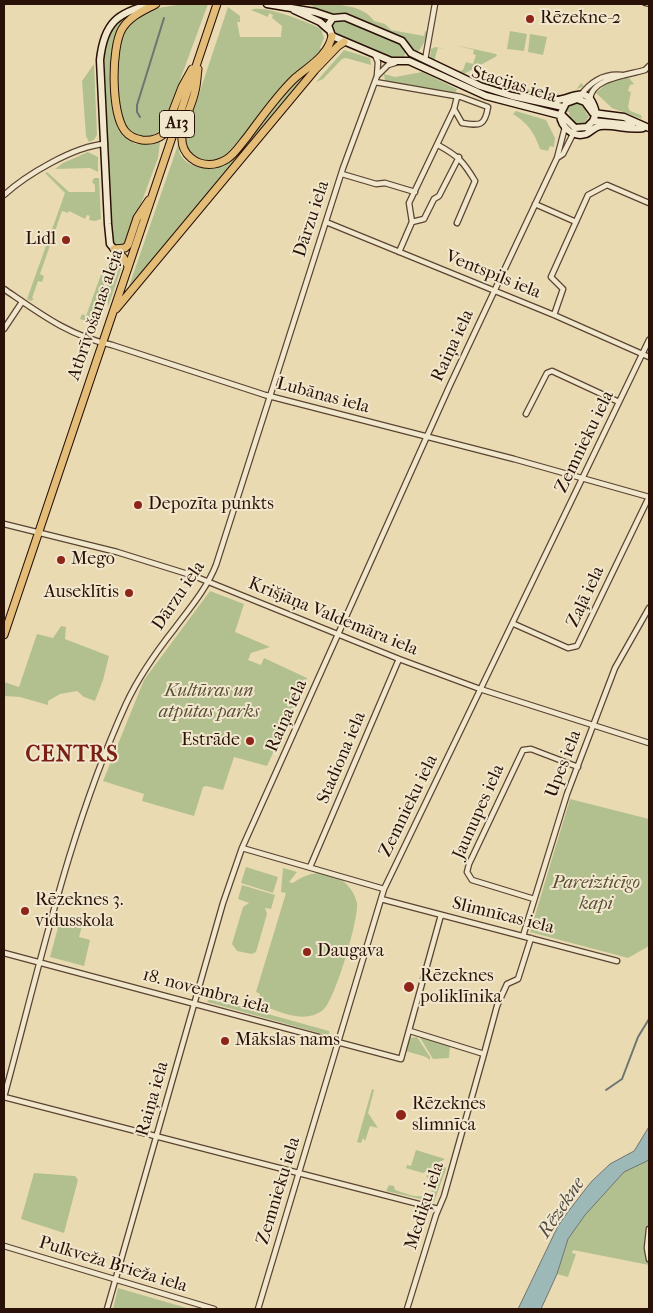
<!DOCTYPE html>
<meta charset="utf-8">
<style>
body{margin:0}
#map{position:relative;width:653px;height:1313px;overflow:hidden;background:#e9dab2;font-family:"IM FELL French Canon",serif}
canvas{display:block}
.frame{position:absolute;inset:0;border:5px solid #2a1108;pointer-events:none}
</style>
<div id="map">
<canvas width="653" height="1313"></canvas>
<div class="frame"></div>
</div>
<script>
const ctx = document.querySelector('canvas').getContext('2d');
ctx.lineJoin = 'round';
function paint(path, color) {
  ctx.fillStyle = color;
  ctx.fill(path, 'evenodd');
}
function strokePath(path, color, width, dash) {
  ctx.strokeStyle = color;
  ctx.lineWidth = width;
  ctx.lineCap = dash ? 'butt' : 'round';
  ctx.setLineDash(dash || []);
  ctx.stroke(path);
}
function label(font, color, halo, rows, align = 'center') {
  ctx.font = font + ' "IM FELL French Canon",serif';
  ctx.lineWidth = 4;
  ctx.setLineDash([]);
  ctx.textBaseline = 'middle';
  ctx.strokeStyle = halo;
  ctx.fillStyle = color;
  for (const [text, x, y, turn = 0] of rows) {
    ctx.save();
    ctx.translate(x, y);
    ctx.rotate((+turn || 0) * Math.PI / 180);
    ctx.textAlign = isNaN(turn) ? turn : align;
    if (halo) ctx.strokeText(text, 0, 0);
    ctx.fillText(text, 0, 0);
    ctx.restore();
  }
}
paint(new Path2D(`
 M188,4H208L162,129C125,158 120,110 118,84C117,72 115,60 117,49C119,39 126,26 134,19C150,7 169,6 188,4Z
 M310,4C330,4 363,3 374,21L385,24L391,30L424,36L425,31L427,32C426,41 422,48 416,53L405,41L341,15L318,11Z
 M228,7L240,16V22H237L240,37H281L282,26L272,18L273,15L269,13L268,17L251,10C262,4 308,22 321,29L324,38L320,48L323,50L278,91L233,149L221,159L205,161L193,156L188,151L184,139Z
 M132,13L119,28L111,52L116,124L119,131L135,144L160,142L158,158L129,236L124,245L116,246L112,241V234L104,50C107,33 115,21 132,13Z
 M339,18L401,43L406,51L404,57L397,61L334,36L330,25L331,22Z
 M510,31L527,34L524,51L507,49Z
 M530,34L547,37L543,55L528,52Z
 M455,45L496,54L497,56L462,75L430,60L431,49L435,47L445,49L438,48L434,61L460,71L463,70L466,62L473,64L476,55L473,54L474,50Z
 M344,50L370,58L371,65L346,58L342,59L323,79L316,82Z
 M320,61L129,290L128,289L178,145C179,147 179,150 179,152C189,173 214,169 231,161L284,92Z
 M94,64L97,135L94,140L89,142L86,136L82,81Z
 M422,72L457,89L456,92L452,94L385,82L384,74L395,77Z
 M620,78H629L634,84L630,85L628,91L631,92L628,107L630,111L641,115L642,119L612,108L596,93L606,84Z
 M484,82L561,95L576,90L581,83L584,86L557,98L500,92L482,85Z
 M577,103L584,107L587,115H590L583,125L574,124L570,119L569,112L565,111L570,105Z
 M516,111L546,120L555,138L554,147L550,146L548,151L540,149C535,134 528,123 513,114Z
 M88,152L98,157V172L90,168L55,169L63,163Z
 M47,172L69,192H95V185L92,182L94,178H99L101,219L95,221L89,220L90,216L87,215L85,219L69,211L68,213L62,211L40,274L44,276L42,282L38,281L32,298L34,299L31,301L27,299L65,193L45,173Z
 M114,253L122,260V266L108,307L106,268Z
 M103,269L105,310L87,321L80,319L82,314L86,316Z
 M210,591L244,604L235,632L270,647L251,653L248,660L261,665L264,658L307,678L267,766L234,757L223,790L206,786L203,787L194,816L142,801L144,794L103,781L144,680Z
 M61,626L66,627L65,639L109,656L103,680L95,701L84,697L77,691L60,694L48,701V705L20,697L4,696V682L19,687L37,634L53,638Z
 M570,799L649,819V946L628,958L530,932Z
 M246,867L278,877L273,893L241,883Z
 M283,868L297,872L289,882L293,883C304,875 316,871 329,874C343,878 354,889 357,903C359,918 335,1001 323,1010C306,1023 286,1014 269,1008L270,1003L259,1000L260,994L256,992L286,893L281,892Z
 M242,885L275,895L271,909L265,908L267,914L256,952L252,954L237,951L232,944L243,907L249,903L238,899Z
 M60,920L82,926L79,937L90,940L84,966L50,957Z
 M210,998L329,1031L330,1036L207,1002Z
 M419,1036L450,1045L449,1058L433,1059Z
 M417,1037L430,1057V1060L426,1057L406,1051L410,1038Z
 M372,1089L374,1090L368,1113L378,1128L370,1126L365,1141L363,1138L361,1143L357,1142Z
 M649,1145V1234L647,1243L649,1265L573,1250L572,1253L576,1254L568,1277L557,1274L568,1239L585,1214L607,1174Z
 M416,1150L445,1159L423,1173L395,1165L406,1168L407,1165L411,1166Z
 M443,1162L446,1169L434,1202L386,1191L389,1185L394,1186L395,1190C408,1194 423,1202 433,1190L432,1183L426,1176Z
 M34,1173L75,1176L78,1180L64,1233L21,1219Z
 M118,1288L190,1309H113Z`), '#b2c08f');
const water = new Path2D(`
 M649,1127V1160L624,1172L585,1215L568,1239L557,1274L541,1309H518L558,1226L567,1213L591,1182L610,1164L634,1151Z`);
paint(water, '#9cb8b7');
strokePath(water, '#6e7571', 1);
strokePath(new Path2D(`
 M140,117L137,112V105L164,18
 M606,1090L622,1079L638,1037L649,1019`), '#6e7571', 2);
const street = new Path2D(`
 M425,60L435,4
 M377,76L388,65L395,63
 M375,82L461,97L488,107C485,126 480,126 462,123L454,109
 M580,96C591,81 604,73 622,75
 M590,100C590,78 629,75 645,70L649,66
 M438,145C458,156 463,161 475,181L457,223
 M557,158L563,154L574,132
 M342,174L376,184L385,183L415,192
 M4,195C26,175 74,146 105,144
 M535,204L576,222
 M326,222L554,315L649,357
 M412,222L424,219L434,199L439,196L459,157
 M399,252L412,222L409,203L454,109L457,97
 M4,289C39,313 69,336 112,345L265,395L514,459L649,497
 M554,315L563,289L551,277L588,195L607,185L649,203
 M4,329L22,302
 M526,414L547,373L552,371L619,402
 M4,524L117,552L194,576L399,659L480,689L649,743
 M514,624L568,648L577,646L649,497
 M242,848L384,889
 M310,867L399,659
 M381,899L617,961
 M534,899L472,880L467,872L469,864L523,750L531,749L578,767
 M523,936L567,794L615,668L649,608
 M4,953L401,1059L441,915
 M484,1054L497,1006L507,984L518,979L531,938
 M4,1097C40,965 69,829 126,704C139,676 156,652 175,628C190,608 207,588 216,565L343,168L377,76L378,62L375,55
 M4,1097L438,1209
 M649,1229L647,1248L649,1259
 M4,1246L214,1309
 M107,1309L223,903L242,848L450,385L557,158L565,127
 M258,1309L384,889L649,340
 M407,1309L436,1215L444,1196L484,1054L410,1031`);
const secondary = new Path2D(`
 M267,4L315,12L333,18
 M294,10L320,22L328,29
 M523,96C534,96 545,100 555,100C571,101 588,80 596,113
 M563,107L512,96L480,86L411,53L402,41L345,17L333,18L328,25L332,36L391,61H409L486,96L563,116L575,128L587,127L593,121L596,113
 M593,121L632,125
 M643,128C629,131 614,124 600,126C594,127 591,132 586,134C573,138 561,127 560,115L566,103L577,99L585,102L593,113L624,117L649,128
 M114,249L110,244L108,224L100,60C104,23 117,12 153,4`);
const primary = new Path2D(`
 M156,4C143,11 130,16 122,29C111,48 111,113 125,131C129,136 136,139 142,140C150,141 158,139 164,134L182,87L192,69
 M198,69C197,76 197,84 195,91C191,112 170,141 191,158C202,167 216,166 227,159C235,154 241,144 247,137C262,117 277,95 295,78C309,66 328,56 332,36
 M114,249L125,248L128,245L137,218L149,200
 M114,249L123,257L128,266
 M116,309L315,70L338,46L344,42
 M4,635L217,4`);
strokePath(street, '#5a4332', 7);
strokePath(secondary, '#2a1108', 9);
strokePath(primary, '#2a1108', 9);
strokePath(street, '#f1e7cd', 4.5);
strokePath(secondary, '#f1e7cd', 6);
strokePath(primary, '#e4bd79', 7);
const rail = new Path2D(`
 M644,4L649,5`);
strokePath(rail, '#2a1108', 4);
strokePath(rail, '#f1e7cd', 2, [5.5]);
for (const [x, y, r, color] of [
 [530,19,5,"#8f2418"],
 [66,240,5,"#8f2418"],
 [138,505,5,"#8f2418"],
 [61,560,5,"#8f2418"],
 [129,593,5,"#8f2418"],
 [250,741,5,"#8f2418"],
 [25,911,5,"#8f2418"],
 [307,952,5,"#8f2418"],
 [409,987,6,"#8f2418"],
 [225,1041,5,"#8f2418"],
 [401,1115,6,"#8f2418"]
]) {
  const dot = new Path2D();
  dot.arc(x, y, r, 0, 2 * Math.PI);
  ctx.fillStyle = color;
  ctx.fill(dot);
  strokePath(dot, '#f1e7cd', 2);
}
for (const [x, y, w] of [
 [177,124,35]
]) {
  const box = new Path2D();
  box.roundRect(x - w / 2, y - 13.5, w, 27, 4);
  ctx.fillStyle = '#f1e7cd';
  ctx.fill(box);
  strokePath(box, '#2a1108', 1);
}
label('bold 16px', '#2a1108', null, [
 ["A13",177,124]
]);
label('18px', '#2a1108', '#f1e7cd', [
 ["Rēzekne-2",540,19],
 ["Lidl",56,240,"right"],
 ["Depozīta punkts",148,505],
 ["Mego",71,560],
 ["Auseklītis",119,593,"right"],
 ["Estrāde",240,741,"right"],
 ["Rēzeknes 3.",35,901],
 ["vidusskola",35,922],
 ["Daugava",317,952],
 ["Rēzeknes",420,977],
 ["poliklīnika",420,998],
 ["Mākslas nams",235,1041],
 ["Rēzeknes",412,1105],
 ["slimnīca",412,1126]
], 'left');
label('18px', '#2a1108', '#f1e7cd', [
 ["Stacijas iela",514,85,17],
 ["Dārzu iela",312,219,-72],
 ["Ventspils iela",493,275,22],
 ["Atbrīvošanas aleja",96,315,-71],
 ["Raiņa iela",453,346,-65],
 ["Lubānas iela",323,396,15],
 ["Zemnieku iela",585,442,-64],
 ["Dārzu iela",179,596,-56],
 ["Zaļā iela",586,597,-65],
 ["Krišjāņa Valdemāra iela",333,617,22],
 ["Raiņa iela",287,716,-66],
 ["Stadiona iela",342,758,-67],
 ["Upes iela",564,764,-69],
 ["Zemnieku iela",409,806,-64],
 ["Jaunupes iela",479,812,-66],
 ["Slimnīcas iela",503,916,14],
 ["18. novembra iela",206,992,15],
 ["Raiņa iela",153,1099,-74],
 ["Zemnieku iela",279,1191,-73],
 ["Mediķu iela",425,1206,-72],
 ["Pulkveža Brieža iela",113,1265,17]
]);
label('italic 18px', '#5a4e37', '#f1e7cd', [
 ["Kultūras un",209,692],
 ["atpūtas parks",209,713],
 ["Pareizticīgo",596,884],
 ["kapi",596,905]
]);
label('italic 19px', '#524b45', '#f1e7cd', [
 ["Rēzekne",562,1208,-56]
]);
ctx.letterSpacing = '1px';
label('bold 22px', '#7a1f14', '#f1e7cd', [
 ["CENTRS",72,756]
]);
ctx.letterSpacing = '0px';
</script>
